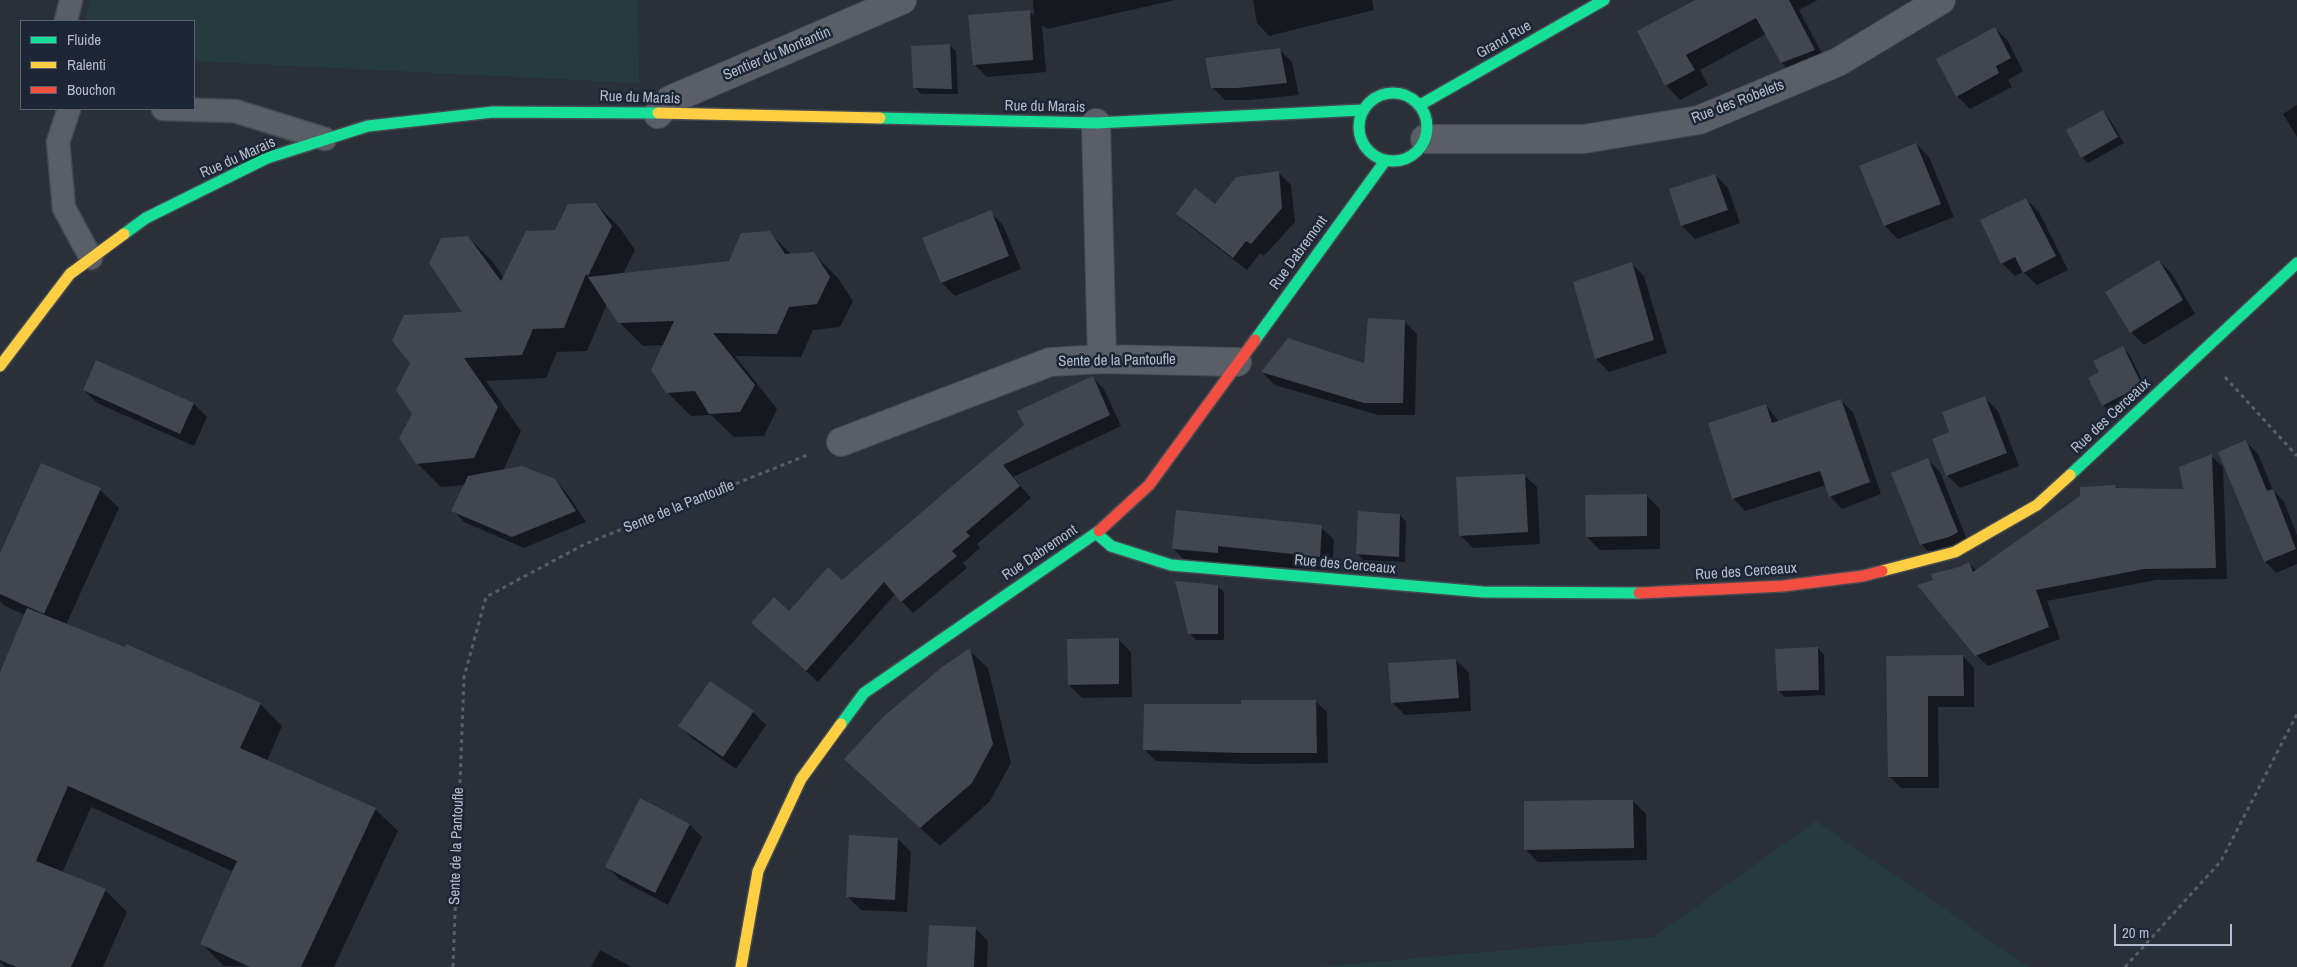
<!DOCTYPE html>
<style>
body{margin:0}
#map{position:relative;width:2297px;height:967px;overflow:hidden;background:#29303a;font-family:"Archivo Narrow",sans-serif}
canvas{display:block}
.legend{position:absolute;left:20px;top:20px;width:175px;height:90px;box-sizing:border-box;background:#1c2635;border:1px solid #586271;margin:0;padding:6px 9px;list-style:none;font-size:15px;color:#b3bccb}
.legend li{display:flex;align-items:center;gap:10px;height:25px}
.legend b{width:25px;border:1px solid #586271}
.scale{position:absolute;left:2114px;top:924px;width:118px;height:22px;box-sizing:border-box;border:2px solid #b3bccb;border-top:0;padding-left:6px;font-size:15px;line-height:18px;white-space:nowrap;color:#b3bccb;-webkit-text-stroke:4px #1c2635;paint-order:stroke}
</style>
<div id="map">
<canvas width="2297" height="967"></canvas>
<ul class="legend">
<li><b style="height:6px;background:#16e098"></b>Fluide</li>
<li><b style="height:6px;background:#ffcf43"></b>Ralenti</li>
<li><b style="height:6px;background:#f24e42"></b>Bouchon</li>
</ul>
<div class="scale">20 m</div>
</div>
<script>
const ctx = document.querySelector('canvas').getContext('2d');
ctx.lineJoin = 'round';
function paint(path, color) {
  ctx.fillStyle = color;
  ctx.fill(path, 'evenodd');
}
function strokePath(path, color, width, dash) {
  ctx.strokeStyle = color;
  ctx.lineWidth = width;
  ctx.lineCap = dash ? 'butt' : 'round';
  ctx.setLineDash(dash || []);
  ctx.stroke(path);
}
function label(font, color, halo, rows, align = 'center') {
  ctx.font = font + ' "Archivo Narrow",sans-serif';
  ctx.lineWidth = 5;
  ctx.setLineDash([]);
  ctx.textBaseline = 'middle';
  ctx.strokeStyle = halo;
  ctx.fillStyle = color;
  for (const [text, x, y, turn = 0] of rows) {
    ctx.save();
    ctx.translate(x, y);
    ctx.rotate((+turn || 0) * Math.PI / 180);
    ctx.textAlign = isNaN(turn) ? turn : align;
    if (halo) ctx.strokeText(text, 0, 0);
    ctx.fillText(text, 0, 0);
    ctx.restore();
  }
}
paint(new Path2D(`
 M90,0H638L639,83L194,61V21H85Z
 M1816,821L2029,967H1318L1654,937Z`), '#263b40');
paint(new Path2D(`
 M1033,0H1175L1047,29L1042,25L1046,72L987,77L974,64L1029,11L1034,16Z
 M1253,0H1372L1374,10L1269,36L1257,23Z
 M1697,0H1818L1799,10L1828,65L1796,77L1782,63L1766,34L1700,70L1708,85L1680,100L1666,85Z
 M1995,28L2008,41L2023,71L2008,80L2012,87L1970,109L1957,96L1938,60Z
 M949,45L956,51L958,94H921L915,87Z
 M1280,50L1292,62L1299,95L1250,100H1225L1212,87Z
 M2297,105V137L2283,114Z
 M2103,111L2109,118L2124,143L2088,163L2082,157Z
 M1916,144L1929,157L1954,217L1898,239L1885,226Z
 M1278,172L1291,185L1295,222L1264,256L1260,253L1247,270L1190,226L1177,214L1215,206Z
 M1715,175L1728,188L1740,223L1695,239L1682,226L1670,190Z
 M2026,199L2039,212L2068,270L2037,285L2023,272L2015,276L2002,263Z
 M596,204L620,228L635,250L623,274L730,263L769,232L792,255L813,253L837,277L853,301L840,327L813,330L801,357L735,356L777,409L764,436L734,437L711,415L691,416L667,392L664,345L643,346L619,322L607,304L587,351L557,352L546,378L486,381L521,431L503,471L555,480L566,492L586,522L524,548L464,522L453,510L465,485L441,487L417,463L465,313L468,237L492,261L504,278L556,231Z
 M990,212L1003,225L1021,269L955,296L942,283L924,239Z
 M2159,261L2172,274L2195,314L2144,345L2131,332Z
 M1631,263L1644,276L1667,353L1609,372L1596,359Z
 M1404,321L1417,334L1415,415H1378L1275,385L1262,372L1365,364Z
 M2123,348L2129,354L2148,392L2109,411L2103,405L2101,373Z
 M97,362L194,404L207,417L194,446L97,403L84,390Z
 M1092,377L1104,389L1121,426L1013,477L1031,498L977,544L980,548L963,563L967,568L913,613L895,594L818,682L764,634L790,613L842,581Z
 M1985,398L1998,411L2019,466L1960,488L1947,475Z
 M1840,400L1853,412L1881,494L1842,509L1830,496L1826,485L1745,511L1733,498L1766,405L1779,422Z
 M2246,442L2258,454L2273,490L2284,502L2297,535V564L2276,573L2265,561Z
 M2211,456L2223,467L2227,579L2156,580L2047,601L2060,639L1988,666L1976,655L1935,581L1969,563L1977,571L2116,486L2119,490H2185Z
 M1928,460L1940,472L1969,545L1933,556L1921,544Z
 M1524,475L1537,487L1540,544L1473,548L1461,536Z
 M100,490L119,508L66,625L260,704L282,726L267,761L375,809L398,831L334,967L224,966L201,943L234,872L91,807L62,873L105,890L127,912L103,967H5L0,962V676L25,615L5,606L0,601V556Z
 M1647,496L1660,509V549L1600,550L1587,537Z
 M1400,515L1406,522L1405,562L1363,560L1357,553Z
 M1321,527L1334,540L1332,570L1186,562L1173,548Z
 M1217,586L1224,592V640H1196L1190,634Z
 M1118,639L1131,652L1132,697L1082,698L1069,685Z
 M1818,648L1824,655L1825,695L1785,697L1778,690Z
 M969,650L988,668L1011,763L990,801L940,846L865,778Z
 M1963,656L1974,668V707H1938L1939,788H1901L1890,777L1887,658Z
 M1456,660L1469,673L1471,711L1405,715L1392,702Z
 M711,683L753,712L766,725L736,769L692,738L680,726Z
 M1315,701L1327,712L1328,763L1253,764L1156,761L1145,750L1243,705Z
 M641,800L690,825L702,837L668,905L619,879L607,866Z
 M1633,801L1646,814L1647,860L1538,862L1525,849Z
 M851,836L898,839L911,852L907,912L861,910L848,897Z
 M975,928L988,941L987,967H929Z
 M600,950L632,967H591Z`), '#0007');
paint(new Path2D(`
 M1695,0H1789L1815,50L1781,63L1756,18L1686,55L1695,70L1665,86L1637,31Z
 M1030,10L1033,60L973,65L968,15Z
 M1995,27L2011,58L1996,66L1999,73L1956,97L1936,59Z
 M950,44L952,89L913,88L911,46Z
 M1280,48L1287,83L1237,88H1211L1205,58Z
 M2103,110L2118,137L2081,158L2066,130Z
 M1916,143L1941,204L1884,226L1859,166Z
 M1279,171L1282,208L1251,244L1246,241L1233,258L1176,214L1195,188L1215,204L1236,177Z
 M1715,174L1728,210L1681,226L1669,189Z
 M2026,198L2056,256L2023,273L2015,257L2001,264L1980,220Z
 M596,203L612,226L588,276L586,274L564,328L533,329L522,355L464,358L498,407L474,458L416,464L399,438L412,414L396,390L410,363L392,341L404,315L462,312L429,263L441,238L468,236L501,281L526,231L555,230L568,204Z
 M991,210L1009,256L941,283L922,238Z
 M770,231L785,254L814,252L830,277L817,304L789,307L777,334L713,333L755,385L740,412L709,414L695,391L666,393L651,370L674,321L618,323L588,277L729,261L741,233Z
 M2159,260L2183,300L2130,333L2105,292Z
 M1632,262L1654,340L1595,359L1573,282Z
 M1368,318L1405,320L1403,403H1364L1261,372L1288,338L1364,363Z
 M2123,346L2142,385L2102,406L2088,378L2099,372L2093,361Z
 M96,360L194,403L180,434L83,390Z
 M1093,376L1110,415L1003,465L1020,486L966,532L970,536L952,551L957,556L901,602L884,582L806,671L751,623L774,597L789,611L828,567L842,580L1024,425L1017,411Z
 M1985,396L2007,453L1946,476L1932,439L1949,432L1942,412Z
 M1841,399L1870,482L1829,497L1820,471L1732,499L1708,423L1766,404L1772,423Z
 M2246,440L2267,491L2273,489L2296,549L2264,562L2218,452Z
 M2212,454L2216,568L2144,569L2036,590L2049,627L1975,656L1917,585L1933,580L1931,574L1959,567L1969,562L1973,572L2080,496V487L2116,485V488L2183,489L2179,467Z
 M1928,458L1958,532L1949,537L1920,545L1891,473Z
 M41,463L101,488L44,614L0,594V553Z
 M522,466L555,479L576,511L512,537L451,511L468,476Z
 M1525,474L1528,532L1459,536L1456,477Z
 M1647,494V536L1586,537L1585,495Z
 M1176,510L1322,525L1320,557L1218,546V553L1172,549Z
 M1358,511L1400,514L1399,557L1356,554Z
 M1175,581L1218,585V634H1188Z
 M27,608L125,647L126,644L261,703L240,748L376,808L301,967H250L200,944L237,861L68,786L36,861L106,889L71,967H16L0,960V672Z
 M1119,638V684L1068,685L1067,639Z
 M1818,647L1819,690L1777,691L1775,649Z
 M970,648L993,744L972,783L920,828L844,759L883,717L942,667Z
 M1963,655L1964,696H1928V777H1888L1886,656Z
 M1456,659L1459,698L1391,703L1388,663Z
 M710,681L754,711L723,757L678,726Z
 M1241,700H1316L1317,753H1241L1143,750L1144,704H1241Z
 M640,798L690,824L655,893L605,867Z
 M1602,800H1633L1634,848L1524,850V801Z
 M849,835L898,838L895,900L846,897Z
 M929,925L976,927L974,967H927Z`), '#414650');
const lane = new Path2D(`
 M66,21L71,0
 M69,109L58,142L64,208L91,258
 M163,109L235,111L325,139`);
const street = new Path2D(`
 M658,114L670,100L902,0
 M1096,123L1102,359
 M1425,139H1584L1699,120L1838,62L1941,0
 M841,442L1050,362L1102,359L1237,362`);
const fast = new Path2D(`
 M1359 127a34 34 0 1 1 68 0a34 34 0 1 1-68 0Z
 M1420,105L1604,0
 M880,118L1096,123L1363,110
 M124,234L146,218L267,158L368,126L493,112L658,113
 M1255,340L1385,161
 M2070,475L2297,263
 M1096,533L1111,546L1171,565L1483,592L1639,593
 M841,724L864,693L1099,531`);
const slow = new Path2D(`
 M658,113L880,118
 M0,366L70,274L124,234
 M1882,571L1955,552L2037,505L2070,475
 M741,967L758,871L801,779L841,724`);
const jam = new Path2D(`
 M1099,531L1149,485L1255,340
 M1639,593L1783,586L1863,576L1882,571`);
strokePath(lane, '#464b52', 25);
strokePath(street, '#464b52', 30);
strokePath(fast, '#464b52', 14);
strokePath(slow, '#464b52', 14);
strokePath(jam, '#464b52', 14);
strokePath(new Path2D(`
 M2225,377L2297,456
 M453,967L464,677L486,597L585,544L810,454
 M2125,967L2221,861L2297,714`), '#575e65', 3, [4, 4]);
strokePath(lane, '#5a5f67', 22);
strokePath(street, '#5a5f67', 28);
strokePath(fast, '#16e098', 11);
strokePath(slow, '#ffcf43', 11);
strokePath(jam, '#f24e42', 11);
label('15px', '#b3bccb', '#1c2635', [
 ["Grand Rue",1504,40,-30],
 ["Sentier du Montantin",777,54,-23],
 ["Rue du Marais",640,98,2],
 ["Rue des Robelets",1738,102,-21],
 ["Rue du Marais",1045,107,1],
 ["Rue du Marais",238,158,-24],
 ["Rue Dabremont",1299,253,-54],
 ["Sente de la Pantoufle",1117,361,-1],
 ["Rue des Cerceaux",2111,416,-43],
 ["Sente de la Pantoufle",679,507,-22],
 ["Rue Dabremont",1040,553,-34],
 ["Rue des Cerceaux",1345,565,5],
 ["Rue des Cerceaux",1746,572,-4],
 ["Sente de la Pantoufle",457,846,-88]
]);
</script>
